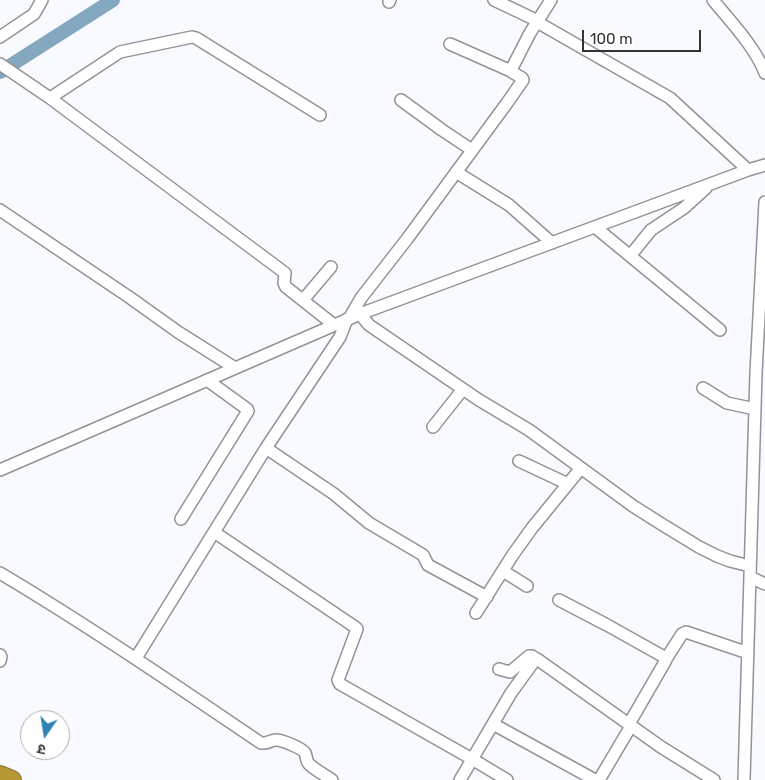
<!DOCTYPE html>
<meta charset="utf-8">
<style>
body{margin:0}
#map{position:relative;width:765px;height:780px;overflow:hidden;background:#f9faff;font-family:Rubik,"Noto Sans Devanagari",sans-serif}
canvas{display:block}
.north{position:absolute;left:20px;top:710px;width:50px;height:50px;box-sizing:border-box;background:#fff;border:1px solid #adadae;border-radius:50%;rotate:193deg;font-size:14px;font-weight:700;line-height:20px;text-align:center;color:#323335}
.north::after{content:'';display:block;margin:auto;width:18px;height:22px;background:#2f84b4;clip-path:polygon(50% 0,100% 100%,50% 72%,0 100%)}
.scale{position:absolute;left:582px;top:30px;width:119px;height:22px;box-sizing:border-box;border:2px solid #323335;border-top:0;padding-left:6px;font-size:15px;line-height:18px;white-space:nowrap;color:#323335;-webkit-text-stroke:4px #fff;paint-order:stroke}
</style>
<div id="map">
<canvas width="765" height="780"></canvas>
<div class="north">उ</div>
<div class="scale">100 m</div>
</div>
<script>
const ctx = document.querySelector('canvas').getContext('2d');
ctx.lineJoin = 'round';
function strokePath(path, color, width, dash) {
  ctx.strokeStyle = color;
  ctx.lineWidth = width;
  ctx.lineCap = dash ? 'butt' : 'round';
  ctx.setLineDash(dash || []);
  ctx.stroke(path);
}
strokePath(new Path2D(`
 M0,72L113,0`), '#84a8bf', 14);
const minor = new Path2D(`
 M494,0L538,21
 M713,0C731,22 755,47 765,73
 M389,2L390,0
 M537,22L670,98L748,170
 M0,37L34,14L42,0
 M450,44L511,71
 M0,64L50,98L285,273L284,283L286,287L334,325
 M50,98L120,52L192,37L196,38L320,115
 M401,100L442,130L472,150
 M456,172L509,205L552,243
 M0,210L129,297L178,332L235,368
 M595,227L720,330
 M630,256L651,230L684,208L706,188
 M303,300L331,267
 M360,314L369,325L479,400L529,430L633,506L663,525L699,547L717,556L730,561L750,566
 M349,319L361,298L407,239L507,103L523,80L522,78L512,72L511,70L530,33L551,0
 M703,388L727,403L755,409
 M433,427L463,389
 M266,448L334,494L369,523L423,555L428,565L487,597
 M519,461L568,484
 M0,470L360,314L748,170L765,165
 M181,519L248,411L247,409L207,380
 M214,532L355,627L357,629L338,680L340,684L472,759L507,780
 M503,571L527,586
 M0,573C89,626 175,685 261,743C268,744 271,740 276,740C282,740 302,748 305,753C307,757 306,761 309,764C315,770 325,775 332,780
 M750,577L765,584
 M559,600L607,625L666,658V660L629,724
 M476,613L512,556L532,528L581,468
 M0,655L1,657L0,661
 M136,658L266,448L340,337L347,319
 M666,659L682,634L686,632L748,653
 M499,669L510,672L529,656H532L536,659
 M493,724L595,780
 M460,780L511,693L535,660L537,659L661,747L714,780
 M599,780L631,726
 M744,780L756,373L765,202`);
const highway = new Path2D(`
 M0,775L12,780`);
strokePath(minor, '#929398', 14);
strokePath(highway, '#887433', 20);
strokePath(minor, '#fff', 11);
strokePath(highway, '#b79732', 18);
</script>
